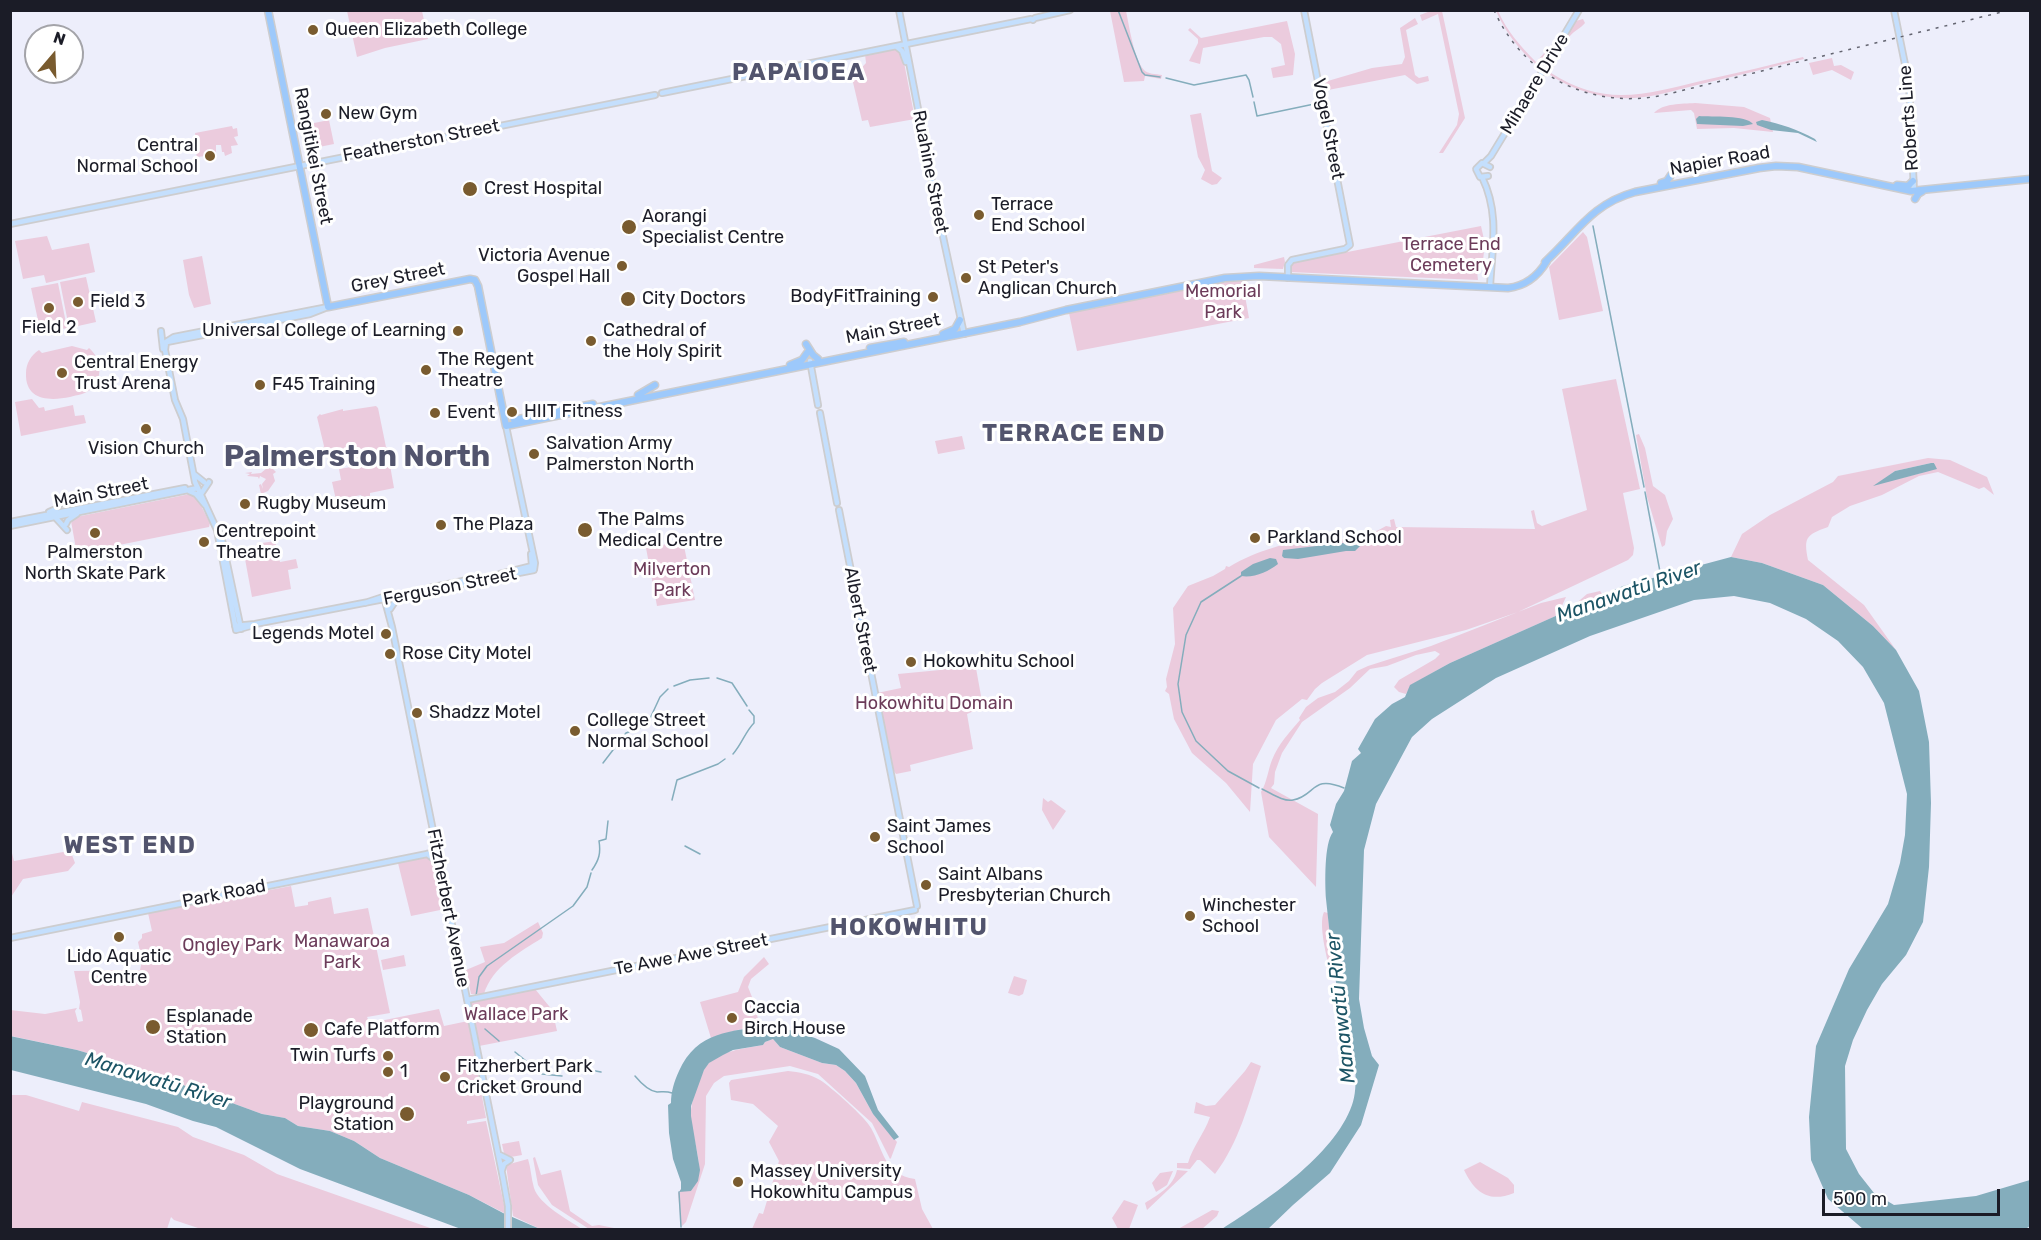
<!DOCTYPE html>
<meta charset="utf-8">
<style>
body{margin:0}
#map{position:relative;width:2041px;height:1240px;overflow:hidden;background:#edeefb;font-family:Rubik,sans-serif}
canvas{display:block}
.frame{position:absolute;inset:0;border:12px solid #1b1c27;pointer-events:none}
.north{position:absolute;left:24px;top:24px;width:60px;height:60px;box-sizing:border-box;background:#fff;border:2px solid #a4a4a9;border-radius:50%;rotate:19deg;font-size:16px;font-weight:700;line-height:24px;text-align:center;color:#1b1c27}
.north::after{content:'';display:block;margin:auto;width:21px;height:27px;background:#795b2f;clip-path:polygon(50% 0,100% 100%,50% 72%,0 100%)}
.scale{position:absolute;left:1822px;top:1189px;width:178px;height:27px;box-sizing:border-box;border:3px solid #1b1c27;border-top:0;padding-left:8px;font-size:18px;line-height:21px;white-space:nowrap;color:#1b1c27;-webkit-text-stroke:4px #fff;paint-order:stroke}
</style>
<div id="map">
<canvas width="2041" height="1240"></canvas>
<div class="frame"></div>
<div class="north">N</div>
<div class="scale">500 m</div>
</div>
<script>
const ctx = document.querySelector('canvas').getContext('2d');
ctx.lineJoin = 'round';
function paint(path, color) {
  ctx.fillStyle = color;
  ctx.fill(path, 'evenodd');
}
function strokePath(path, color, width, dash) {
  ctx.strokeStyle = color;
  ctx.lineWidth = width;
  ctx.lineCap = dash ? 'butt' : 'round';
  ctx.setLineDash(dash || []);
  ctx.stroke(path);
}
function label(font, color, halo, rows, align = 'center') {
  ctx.font = font + ' Rubik,sans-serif';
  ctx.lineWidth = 6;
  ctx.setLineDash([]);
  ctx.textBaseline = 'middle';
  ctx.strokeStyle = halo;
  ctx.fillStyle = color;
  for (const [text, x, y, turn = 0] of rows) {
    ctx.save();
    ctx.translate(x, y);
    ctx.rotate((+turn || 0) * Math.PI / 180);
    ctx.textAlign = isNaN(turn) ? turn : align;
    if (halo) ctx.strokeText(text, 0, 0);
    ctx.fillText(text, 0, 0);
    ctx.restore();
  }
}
paint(new Path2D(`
 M1433,10L1442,11L1465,118L1443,153H1439L1457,125L1459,114L1438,14L1422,21L1420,15Z
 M347,11H422L428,39L385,48L357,57Z
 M1110,11H1126C1129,25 1134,59 1144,70C1147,74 1156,74 1162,75L1161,79L1145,76L1144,81L1124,82Z
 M1496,11H1498C1507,31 1520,46 1536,62L1557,39L1559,40L1543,66L1547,68L1576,21L1583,19L1585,23C1581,28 1574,31 1570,36C1561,46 1556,61 1551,73C1605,108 1647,94 1705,80C1738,73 1770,65 1803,57L1804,59C1768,68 1732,77 1697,85C1676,90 1655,97 1634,98C1574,101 1520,65 1496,11Z
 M1415,18L1418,24L1406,30L1415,75L1419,78L1428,76L1429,81L1417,84L1405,75L1323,91L1321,83L1372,68L1402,64L1405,57L1400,28Z
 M1287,21L1295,54L1293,75L1273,78L1271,68L1285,65L1281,44L1272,37H1264L1203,48L1200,64L1189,61L1198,43V39L1188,30L1190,28L1201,38Z
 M901,47L915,119L870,127L868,120L862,121L852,78L866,63L865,54Z
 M1832,58L1834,66L1841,65L1854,72L1851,80L1832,70L1813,75L1809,63Z
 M1695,103L1744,107L1770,118L1773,132L1734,128L1697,129L1694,113L1691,110L1654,113C1663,103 1682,104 1695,103Z
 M1201,113L1212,171L1222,178L1217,184L1212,185L1201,179L1205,170L1198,157L1190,115Z
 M329,120L334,144L314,148L309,124Z
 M232,126L233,129L237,128L238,136L234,137L238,145L231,146L232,153L225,156L224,152H222L221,145H216V154L207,155L206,151V156L197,157L196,153H198L195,133Z
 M1481,226L1485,244L1483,260L1476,262L1478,280L1289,272L1291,263Z
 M1583,232L1587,237L1603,311L1559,320L1549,267Z
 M47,236L52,250L89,243L95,272L46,283L44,275L23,279L15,241Z
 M202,256L211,304L194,308L189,295L183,260Z
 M1284,257L1285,262L1283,269L1254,268V265Z
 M86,277L96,322L69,328L60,282Z
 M1242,279L1249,318L1077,351L1069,313Z
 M58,283L67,328L41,334L31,288Z
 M72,346L87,350L89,348C101,358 104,378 91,389C86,394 77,395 70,397C50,401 25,401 26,373C26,364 31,355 39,350L42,353Z
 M1616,379L1640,489L1623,493L1634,548L1633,555L1628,560L1518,612L1466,630L1367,655L1322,683L1315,689L1307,700L1302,699L1276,720L1253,764L1250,812L1226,783L1192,753L1174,719L1169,694L1165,691L1167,687L1166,679L1175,644L1173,608L1188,586L1213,576L1225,569L1226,566L1229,567C1259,549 1285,545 1318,535L1320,541C1342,539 1367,538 1386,526L1391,527L1390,520L1394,519L1396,527L1535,529L1531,511L1534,510L1537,523L1542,526L1587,510L1562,389Z
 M32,399L39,408L44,407L45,411L73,405L75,416L84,415L86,423L21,436L15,402Z
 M376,406L378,408L386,447H387L391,452L387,448L394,488L370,493V496L362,497L361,495L336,500L332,482L341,480L339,469L357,466L358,468L362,467V465L365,464L364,457L341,462L326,455L324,449H323L324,446L317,417L320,414L321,415L343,409V411Z
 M1639,434L1645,448L1653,486L1665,495L1673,519L1667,531L1665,545L1662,547L1647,497L1636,435Z
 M962,436L965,449L938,454L935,441Z
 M1928,458L1950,460L1987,477L1994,495L1984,487L1979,489L1938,472L1919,476L1882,495L1850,506L1832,517L1828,527C1805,535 1804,538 1808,560L1864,605L1896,650L1873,626L1823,585L1762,563L1731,557L1742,534L1770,515L1833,482L1838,476ZM1931,463H1935L1921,473L1877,484L1895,471Z
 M267,468H272L276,472L273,474L275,481L268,491L261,494L259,485L261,484L263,489L262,484L266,479L260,476L259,479L258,477L247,476L250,474L245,473L252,472L251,474L261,473Z
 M190,494L196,496L210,523L209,527L84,552L76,549L71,521L76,517Z
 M275,541L280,562L296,559L298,568L288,570L291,589L252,597L245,559L259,556L256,544Z
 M683,541L695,600L657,606L646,548Z
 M1600,591L1603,595L1450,663L1411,685L1406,694L1399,692L1394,687L1399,680L1435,659L1440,654L1435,651L1416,655L1387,666L1370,669L1350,688L1302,722L1282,753L1275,772L1274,784L1271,788L1318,814L1316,887L1269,837L1261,792C1267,782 1268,770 1272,760C1278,744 1290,732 1300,720L1299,718L1306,707L1318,698L1335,692L1349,681L1357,671L1368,666L1431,646L1541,603L1566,597L1560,610L1573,606L1587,594Z
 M974,657L983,707L967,714L973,749L910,765L911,771L896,774L893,770L877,693L901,688L898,674L940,670V665Z
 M1043,798L1048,802L1051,800L1066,811L1053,830L1042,810Z
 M11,849L14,861L63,852L72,855L75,863L68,871L23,879L11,897Z
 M428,857C441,869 442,892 445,909L411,916L398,863Z
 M291,886L295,907L308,905V902L331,897L334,914L368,908L390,1013L367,1017L370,1023L439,1009L444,1026L468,1021L486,1118L467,1121V1124L486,1121L506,1214L469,1195L380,1158L354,1141L330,1131L298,1126L285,1118L262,1114L134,1067L77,1050L11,1036L10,1010L45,1014L77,1008L75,1011L78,1022L83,1021L81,1010L79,1009L80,1002L74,971L140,970L142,960L138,942L142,938V934L152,931L148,913Z
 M1324,912L1328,913L1331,953L1336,974L1334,976L1331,974C1327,959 1318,924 1324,912Z
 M538,922L543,933L542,938C520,952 492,967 484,994H471L466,970L485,962L480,947L504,943Z
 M404,955L406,966L383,970L381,960Z
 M764,957L769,964L751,979L748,987L756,1007L759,1027L737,1030L711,1038L700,1002L738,992L744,977Z
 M1014,976L1027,980L1023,994L1019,996L1008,993Z
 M535,989L558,1017L555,1022L557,1031L479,1046L470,1002Z
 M773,1039L780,1047L822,1063L836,1065L845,1071L856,1083L873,1114L897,1142L891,1158L890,1159L872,1123L818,1074L790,1066L724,1076L714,1083L706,1096L705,1164L686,1222L681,1227L678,1193L680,1191H691C708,1169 692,1143 691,1118C690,1107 694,1094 699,1082C701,1077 703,1070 707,1065C718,1051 746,1048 763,1045L765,1042Z
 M1251,1062L1261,1066C1249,1102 1239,1143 1215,1174L1200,1160H1197L1190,1169L1177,1168V1163H1188C1193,1146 1204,1134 1210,1117L1194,1113L1196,1102L1206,1106L1215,1105L1245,1071Z
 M788,1071C799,1072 810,1074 820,1080C831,1087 865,1117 871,1128C883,1149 884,1175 915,1179L922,1209L933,1229H752L759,1213L763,1214L779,1161L769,1142L778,1126L753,1104L731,1100L729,1083L731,1080Z
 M11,1095H26L79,1111L82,1102L178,1127L193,1137L244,1155L277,1174L433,1229L204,1230L174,1220L171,1217L167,1229L11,1230Z
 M519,1141L522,1155L505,1158L502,1144Z
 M535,1157L541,1175L561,1170L570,1211L592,1226L599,1225L619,1229H589L552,1205L538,1185L533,1158Z
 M528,1159C531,1168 531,1178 534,1188C539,1204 568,1220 582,1229H540L513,1216L506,1165Z
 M1480,1162L1508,1178L1514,1185V1193C1489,1203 1475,1193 1464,1170Z
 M1177,1170L1188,1171L1147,1210L1145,1203C1159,1194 1173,1187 1177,1170Z
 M1173,1171L1167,1185L1156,1192L1152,1183L1160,1173Z
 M1124,1200L1138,1205L1129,1229H1118L1112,1218Z
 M1212,1210L1219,1211L1217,1216L1202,1229H1178Z`), '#ebcbdd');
paint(new Path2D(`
 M1699,116C1712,117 1746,115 1753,124L1743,126L1697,124L1696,119Z
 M1762,120C1781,124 1797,129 1815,139L1817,142L1798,133L1771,130L1757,125L1756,122Z
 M1931,463H1934L1937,469L1873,486L1895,471Z
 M1342,543L1355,545L1362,544L1355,551H1346L1298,559L1284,558L1282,556L1283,550Z
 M1731,557L1762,563L1823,585L1873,626L1896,650L1919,691L1929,742L1931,803L1929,867L1923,922L1906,955L1882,984L1867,1010L1853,1040L1845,1066L1846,1149L1859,1174L1874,1193L1894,1205L1976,1196L2030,1180V1226L2024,1230L1863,1229L1828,1199L1811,1160L1809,1117L1816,1046L1849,969L1888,904L1900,863L1905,835L1907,794L1884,703L1863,667L1838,641L1806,619L1770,603L1734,596L1694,600L1590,636L1496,678L1432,719L1412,737L1376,804L1364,850L1359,999L1364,1028L1372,1056L1379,1065L1361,1125L1330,1173L1293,1205L1268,1229H1222C1265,1201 1334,1156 1352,1105C1359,1087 1355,1051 1348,1033C1346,1027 1342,1023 1341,1017C1335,977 1330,939 1326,899C1325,884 1324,843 1333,832L1330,825L1336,804L1344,791L1352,761L1361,753L1358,749L1375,719L1392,704L1405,697L1410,685L1450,663L1623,586Z
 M1270,558L1276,559L1278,564C1268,572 1254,578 1241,576V572L1253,564Z
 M769,1026H773L776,1030L778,1027H780L815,1038L839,1049L865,1076L878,1110L899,1137L894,1140L873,1114L856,1083L845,1071L836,1065L822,1063L780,1047L773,1039L765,1042L763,1045L733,1050L723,1055L709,1063L704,1070L691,1106V1116L700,1170L698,1181L691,1191L679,1192L681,1189V1182L673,1159L669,1133L668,1105L671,1103C671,1092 674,1082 679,1071C697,1031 731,1031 769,1026Z
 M10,1036L77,1050L134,1067L262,1114L285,1118L298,1126L330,1131L354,1141L380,1158L469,1195L503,1213L540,1229H461L300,1169L216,1127L193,1121L146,1104L11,1070Z`), '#84adbc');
strokePath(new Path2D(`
 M1118,10L1142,72L1145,75L1160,77
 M1166,78L1194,85L1246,75L1249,80L1253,97
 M1254,102L1257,116L1319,103
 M1593,226L1644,487
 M1645,492L1661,577
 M1241,576L1201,602L1186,635L1178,684L1182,712L1196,741L1228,771L1259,788
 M717,678L732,683L747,706
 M674,686L690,680L709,678
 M733,754C742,744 745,732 754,723V716L749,710
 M603,763L626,733L647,725L660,697L668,689
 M1262,789C1271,793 1283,802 1293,800C1316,796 1311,774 1344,788
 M672,800L677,780L718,764L725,759
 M685,846L700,854
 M592,870C599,860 601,853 599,841L606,839L608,821
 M476,996L479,977L487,966L573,906L587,887L591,873
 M485,1029L499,1041
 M515,1052L542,1074L562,1076
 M571,1073L585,1069L601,1072
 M635,1076C640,1082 648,1091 657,1092C663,1092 666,1091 672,1093
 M679,1192L681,1227`), '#84adbc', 1.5);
const major = new Path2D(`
 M899,10L939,218L964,334
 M1894,10L1909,84L1914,191
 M897,47L902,51L906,62
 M1545,67L1579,10
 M662,93L1031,19L1033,20L1035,18L1070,10
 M1484,163L1491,156L1539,77
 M1488,176L1480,177L1476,169L1482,163L1490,167
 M1482,177C1500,214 1492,248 1490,287
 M10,224L655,95
 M1288,278V265L1292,260L1345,249L1350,245L1304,10
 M161,331L163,349
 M166,342L165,350L175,400L183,419L195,482L217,530L221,535L241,629
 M166,342L174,337L328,307
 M167,342L310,314L328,307
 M810,361L818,405
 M820,413L837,503
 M194,474L204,482
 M189,491L196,494L205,505
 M201,494L209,482
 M839,510L917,906
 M49,512L56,509L61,503
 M55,517L67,530
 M10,522L185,488
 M66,524L68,520L77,514
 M10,526L198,488
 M217,530L236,630L254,625
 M500,574L532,566L531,554
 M429,588L477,578
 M384,597L392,627L503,1178L508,1206V1230
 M365,603L383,597
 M390,609L398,597
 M235,626L255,624L534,570L535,563L506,426
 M427,854L434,859L440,873
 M10,938L437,852
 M467,1000L915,910
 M500,1155L510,1160L504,1164L502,1170`);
const highway = new Path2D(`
 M268,10L328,307L470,279L475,280L478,286L506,426L1020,322L1066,310L1225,278L1259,276L1508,288C1526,286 1538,276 1547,261
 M1661,183L1667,181L1671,175
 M1897,185L1908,186L1913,181
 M1915,199L1918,194L1923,191
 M1545,262C1576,234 1591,204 1635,192L1759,168L1776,166L1798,167L1911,191L2030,179
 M943,334L955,329L960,320
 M806,344L813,355L818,359
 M870,348L904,342
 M790,365L802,360L807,353
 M638,395L655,385
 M514,420L593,404`);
strokePath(major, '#cdcdcf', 8);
strokePath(highway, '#cdcdcf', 9);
strokePath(major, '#c4dffd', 4.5);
strokePath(highway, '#9dc9fb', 6);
strokePath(new Path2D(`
 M1494,10C1524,78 1593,110 1664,95L2010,10`), '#646571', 1.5, [3, 6]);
const majorBridge = new Path2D(`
 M1539,77L1545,67`);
strokePath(majorBridge, '#cdcdcf', 8, []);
strokePath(majorBridge, '#c4dffd', 4.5);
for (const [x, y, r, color] of [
 [313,30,6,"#795b2f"],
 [326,114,6,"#795b2f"],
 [210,156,6,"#795b2f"],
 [470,189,8,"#795b2f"],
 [979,215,6,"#795b2f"],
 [629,227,8,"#795b2f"],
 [622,266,6,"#795b2f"],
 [966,278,6,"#795b2f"],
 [933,297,6,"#795b2f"],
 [628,299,8,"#795b2f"],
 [78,302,6,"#795b2f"],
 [49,308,6,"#795b2f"],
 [458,331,6,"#795b2f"],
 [591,341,6,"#795b2f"],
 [426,370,6,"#795b2f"],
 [62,373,6,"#795b2f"],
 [260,385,6,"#795b2f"],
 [512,412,6,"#795b2f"],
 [435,413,6,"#795b2f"],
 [146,429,6,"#795b2f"],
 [534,454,6,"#795b2f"],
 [245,504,6,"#795b2f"],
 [441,525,6,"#795b2f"],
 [585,530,8,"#795b2f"],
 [95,533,6,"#795b2f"],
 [1255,538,6,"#795b2f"],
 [204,542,6,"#795b2f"],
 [386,634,6,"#795b2f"],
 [390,654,6,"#795b2f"],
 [911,662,6,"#795b2f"],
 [417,713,6,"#795b2f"],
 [575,731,6,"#795b2f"],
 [875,837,6,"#795b2f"],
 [926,885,6,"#795b2f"],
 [1190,916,6,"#795b2f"],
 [119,937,6,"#795b2f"],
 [732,1018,6,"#795b2f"],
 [153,1027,8,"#795b2f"],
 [311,1030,8,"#795b2f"],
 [388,1056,6,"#795b2f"],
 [388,1072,6,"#795b2f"],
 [445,1077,6,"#795b2f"],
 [407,1114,8,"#795b2f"],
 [738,1182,6,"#795b2f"]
]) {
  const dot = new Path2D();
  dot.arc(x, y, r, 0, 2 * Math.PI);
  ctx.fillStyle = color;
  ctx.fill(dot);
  strokePath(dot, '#fff', 2);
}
label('18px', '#1b1c27', '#fff', [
 ["Queen Elizabeth College",325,30],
 ["New Gym",338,114],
 ["Central",198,146,"right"],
 ["Normal School",198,167,"right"],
 ["Crest Hospital",484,189],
 ["Terrace",991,205],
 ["End School",991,226],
 ["Aorangi",642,217],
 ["Specialist Centre",642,238],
 ["Victoria Avenue",610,256,"right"],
 ["Gospel Hall",610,277,"right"],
 ["St Peter's",978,268],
 ["Anglican Church",978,289],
 ["BodyFitTraining",921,297,"right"],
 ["City Doctors",642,299],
 ["Field 3",90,302],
 ["Field 2",49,328,"center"],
 ["Universal College of Learning",446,331,"right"],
 ["Cathedral of",603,331],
 ["the Holy Spirit",603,352],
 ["The Regent",438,360],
 ["Theatre",438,381],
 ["Central Energy",74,363],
 ["Trust Arena",74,384],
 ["F45 Training",272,385],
 ["HIIT Fitness",524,412],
 ["Event",447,413],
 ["Salvation Army",546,444],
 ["Palmerston North",546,465],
 ["Vision Church",146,449,"center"],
 ["Rugby Museum",257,504],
 ["The Palms",598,520],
 ["Medical Centre",598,541],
 ["The Plaza",453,525],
 ["Centrepoint",216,532],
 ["Theatre",216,553],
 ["Parkland School",1267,538],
 ["Palmerston",95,553,"center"],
 ["North Skate Park",95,574,"center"],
 ["Legends Motel",374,634,"right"],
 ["Rose City Motel",402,654],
 ["Hokowhitu School",923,662],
 ["Shadzz Motel",429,713],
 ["College Street",587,721],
 ["Normal School",587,742],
 ["Saint James",887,827],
 ["School",887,848],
 ["Saint Albans",938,875],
 ["Presbyterian Church",938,896],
 ["Winchester",1202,906],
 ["School",1202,927],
 ["Lido Aquatic",119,957,"center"],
 ["Centre",119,978,"center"],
 ["Caccia",744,1008],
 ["Birch House",744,1029],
 ["Esplanade",166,1017],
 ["Station",166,1038],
 ["Cafe Platform",324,1030],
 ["Twin Turfs",376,1056,"right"],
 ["Fitzherbert Park",457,1067],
 ["Cricket Ground",457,1088],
 ["1",400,1072],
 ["Playground",394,1104,"right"],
 ["Station",394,1125,"right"],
 ["Massey University",750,1172],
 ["Hokowhitu Campus",750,1193]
], 'left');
label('18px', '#1b1c27', '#fff', [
 ["Mihaere Drive",1535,84,-59],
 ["Roberts Line",1909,118,-94],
 ["Vogel Street",1328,129,79],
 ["Featherston Street",421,141,-11],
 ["Rangitikei Street",313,156,79],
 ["Napier Road",1720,161,-10],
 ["Ruahine Street",930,172,79],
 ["Grey Street",398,278,-11],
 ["Main Street",893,329,-11],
 ["Main Street",101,493,-11],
 ["Ferguson Street",450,587,-11],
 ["Albert Street",860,620,79],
 ["Park Road",224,894,-11],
 ["Fitzherbert Avenue",448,908,79],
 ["Te Awe Awe Street",691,955,-11]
]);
label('18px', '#6c3c5a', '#fff', [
 ["Terrace End",1451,245],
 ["Cemetery",1451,266],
 ["Memorial",1223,292],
 ["Park",1223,313],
 ["Milverton",672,570],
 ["Park",672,591],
 ["Hokowhitu Domain",934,704],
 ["Manawaroa",342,942],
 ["Park",342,963],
 ["Ongley Park",232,946],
 ["Wallace Park",516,1015]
]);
label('italic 20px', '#1c5465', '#fff', [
 ["Manawatū River",1629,592,-19],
 ["Manawatū River",1341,1008,-96],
 ["Manawatū River",158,1081,17]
]);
ctx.letterSpacing = '1.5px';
label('bold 24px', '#52546d', '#fff', [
 ["PAPAIOEA",799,73],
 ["TERRACE END",1074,434],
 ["WEST END",130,846],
 ["HOKOWHITU",909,928]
]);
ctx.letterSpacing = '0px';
label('bold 30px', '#52546d', '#fff', [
 ["Palmerston North",357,457]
]);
</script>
